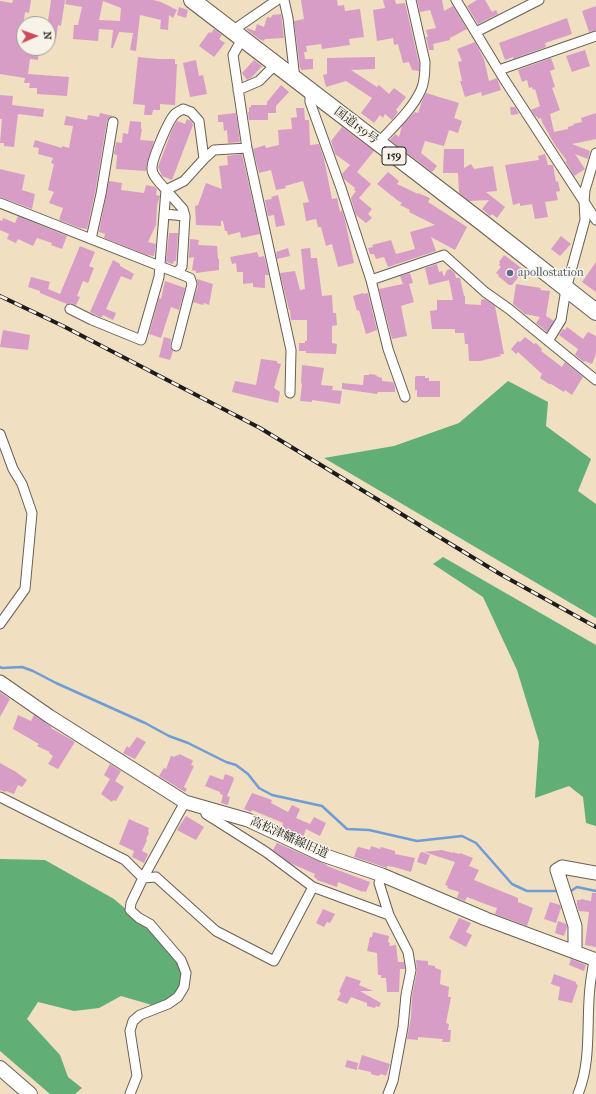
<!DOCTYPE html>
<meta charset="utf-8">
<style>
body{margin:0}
#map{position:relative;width:596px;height:1094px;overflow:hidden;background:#f1dfc1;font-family:"IM FELL French Canon",serif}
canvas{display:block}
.north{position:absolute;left:16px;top:16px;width:40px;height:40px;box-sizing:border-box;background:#f7f3e8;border:1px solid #9f9d96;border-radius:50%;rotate:88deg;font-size:11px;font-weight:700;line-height:16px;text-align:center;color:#1c1c1c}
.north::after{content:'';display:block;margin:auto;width:14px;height:18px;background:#d1495b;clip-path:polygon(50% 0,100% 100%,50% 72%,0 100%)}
</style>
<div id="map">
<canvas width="596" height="1094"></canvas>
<div class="north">N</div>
</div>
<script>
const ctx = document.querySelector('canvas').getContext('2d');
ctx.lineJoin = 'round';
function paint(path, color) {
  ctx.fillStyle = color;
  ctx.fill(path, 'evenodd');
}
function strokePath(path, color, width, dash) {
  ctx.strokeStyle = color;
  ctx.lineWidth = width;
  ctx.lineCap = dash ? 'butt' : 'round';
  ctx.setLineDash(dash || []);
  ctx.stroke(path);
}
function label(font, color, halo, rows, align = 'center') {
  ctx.font = font + ' "IM FELL French Canon","Noto Serif JP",serif';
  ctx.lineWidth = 3;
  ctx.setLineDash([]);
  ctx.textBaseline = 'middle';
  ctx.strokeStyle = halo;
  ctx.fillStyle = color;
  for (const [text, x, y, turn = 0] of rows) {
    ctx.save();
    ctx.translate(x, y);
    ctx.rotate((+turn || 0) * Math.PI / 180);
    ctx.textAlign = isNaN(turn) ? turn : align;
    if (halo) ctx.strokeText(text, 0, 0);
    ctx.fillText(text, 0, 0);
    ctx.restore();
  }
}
paint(new Path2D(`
 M508,381L548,402L546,426L591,459L578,491L596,504V618L324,458L394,446L459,423Z
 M443,557L596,645V826L586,823L583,797L569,786L535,798L539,742L517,670L483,597L433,564Z
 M0,859L45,860L114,899L136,918L154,930L176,957L182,975L179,988L168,999L152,1005L121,996L99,1008L74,1011L38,1002L27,1019L60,1055L68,1077L82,1088L75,1094H50L0,1051Z`), '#62ae77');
strokePath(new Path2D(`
 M0,667L2,668L22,667L33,671L56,683L145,723L169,736L188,743L226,762L236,765L248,774L259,788L272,795L322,806L347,829L369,830L417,841L462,836L476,843L512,884L527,891H559
 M568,891H571L577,887L596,891`), '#6e9cd6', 2.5);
paint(new Path2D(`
 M13,0H31L29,13L25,12L22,37H24V48H39L38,60L30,59L28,74L69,77L67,96L37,94V88H29L30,83H24L25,78L0,74V1L12,3Z
 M51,0H65L61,26L58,25L56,39L48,38V21Z
 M66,0H153L161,2L177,10L173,18L169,15L168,30L160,29L161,20L140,15L136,51L130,50L133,33L119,32L113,48H111L113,30L99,29L98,41L73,39L74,25H78L82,7L65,4ZM103,1L121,8L120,21L99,20Z
 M301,0H337L338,6L344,5L345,11L360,9L364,37L349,39L350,45L322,49L321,44L306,46L307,52H304L305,59H313V69L301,70V68H300L294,21L304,19Z
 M383,0H395L396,4L405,3L419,63V71L412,70L409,62L403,63L398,44L394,45L393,38L377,41L373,10L385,8Z
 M417,0H442L444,11L453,6L467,29L450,38V40L433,44L434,50H429L426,37H428L426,30L436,28L430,10L420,12Z
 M477,0H485L492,12L496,10L498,14L478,24L467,6Z
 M596,6V30L589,32L582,11Z
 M179,7L188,10L186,18L177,15Z
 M281,14L284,38L265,39L264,41L259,39L247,30V28L255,31L257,24L264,27L267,17L271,18L272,15Z
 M567,18L572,34L545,43L546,47L513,59V57L505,60L499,43Z
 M214,29L222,35L219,39L225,43L214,57L199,46L209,32L211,33Z
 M475,42L484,59L489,81L497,78L501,90L482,96L481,92L465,97L460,81H462L458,62L462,61L457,49Z
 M585,50L590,66L572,72L566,56Z
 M138,57L158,59H175V64H177L175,105L160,104V110H153L152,115H144L145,105L133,104Z
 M375,57V69L351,70L377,87L379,85L389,94L394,88L406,97L396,110L398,112L392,120L385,114L383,118L380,115L374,123L361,113L372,98L346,81L326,87L323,75L327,74V58Z
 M551,58L555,69L550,71L555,87L552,88L560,110L550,114L554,132L568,129V127L574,125L573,124L582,122L581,118L596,113V139L572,144L590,151L588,159L575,154L585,169L574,176L565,161H567L555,145L542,122L541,118L538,119L537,116L536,117L531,110L540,106L535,89L533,90L532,87L529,88L527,80L522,82L518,70Z
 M196,60L199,76L203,75L207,94L190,97L183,63Z
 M254,60L262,66L252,77L247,80L242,73Z
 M281,85L289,92L276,106V113H268V120H249L248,112H249V107H251V105H267V102Z
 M426,93L459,103L454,118L462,121L458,133L449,130L444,146L425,141L421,153L437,166L432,172L390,140L395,134L399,137L402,126L415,112L418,113L422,101Z
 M0,95L13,96L12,105L44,109L43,117L18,114L14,147L4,146V143H0L2,119H0Z
 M510,107H515L519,114L511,115Z
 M296,108H304L305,120H309L310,145L319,144L324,159L332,199L337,198L340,212L342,210L345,220L354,263L338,267L332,244L326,246L321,227H318L316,219L306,221L303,203L309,202L303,181L285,186L286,188L276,190L271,170L259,173L253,149L265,145L266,148L279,145L278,130L292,129L291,118L297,117Z
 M100,113L113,116L109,118L107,121L95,193L87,229L80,228L59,220L63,208L49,203L54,192L48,190L54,164L51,163L53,158L38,154L39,148L33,147L35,140L62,148V146L69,148L73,126L64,125L66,116L87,120L88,115L99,117Z
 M236,113L240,142L228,143L227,130L224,131L223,122H218V115Z
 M187,119L191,121L193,125L172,180L162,176L158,167L172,130L177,121L185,124Z
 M130,121L141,122V129H142L140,140L154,141L147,163L146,171L116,169L117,155L114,154L116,142L122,143L123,133L128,134Z
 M342,127L374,151L357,172L371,184L359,198L372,209L368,214L372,218L366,223L356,215L351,198L356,191L354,190L355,188L344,179L342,174L350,165L335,154L331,141Z
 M444,149H464V168L471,164L474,169L493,166L497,191L486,192L505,207L497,218L492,214L490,216L482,209L489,200L469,201L459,193L458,173H443Z
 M242,154L260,234L241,238L240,232L228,235L227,231H225L223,221H221V226L196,225L195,206L198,205L206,183L222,189L219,166L228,165L227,156Z
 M545,154L548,165H553L556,182L558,181L560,191L556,192L558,200L545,202L548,217L535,219L532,204L520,206V203L513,205L505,165L539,160L538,156Z
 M0,169L25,175L22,190L35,194L32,209L0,197Z
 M388,172L399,181L397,184L418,194V193L430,198L428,202L467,227L455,250L431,237L436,251L388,267L384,257L376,259L374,254H370L368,248L373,247L372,245L391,240L396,254L415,249L410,232L435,225L409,212L410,210L400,205L402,203L397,200L377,184Z
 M109,181L122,183L121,190L144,193L146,185L155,187L157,189L156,195L160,196L157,205L156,225L148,242L156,244L154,256L147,255L104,238L105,234L99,232Z
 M278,195L285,225L276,227L274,215L268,216L265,200L272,199L271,197Z
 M18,216L67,236L62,249L51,245L52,243L37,238L33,246L18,239L16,243L7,239L9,234L0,230V220L2,221L3,218L15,223Z
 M169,233H178L176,261H174L173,264L166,262Z
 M561,236L571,244L560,256L551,249Z
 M190,239L199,240L198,245L217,246L218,259H219V270L196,273V271L192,270L194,257L189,258Z
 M80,246L95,252L89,266L94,268L88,283L83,281L77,296L80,297L76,305L70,303L67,304L40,293V291L28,287L31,277L50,282L48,289L60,294Z
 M288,248L290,256L277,259L276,252Z
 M310,248L311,258H317L322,296L332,295L333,313H336L337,325L332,326V343L337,344L336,354L306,353V351H299V343H305V341H307V320H291L290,310H289L280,273L295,271L300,290L305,289L301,249Z
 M257,252L259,257L264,256L269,275H265V288L253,287V283L243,284V272H237L236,263L232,264L230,257Z
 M504,255L524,270L512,285H509L498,276L499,275L496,273L501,267L499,265L500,263L499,262Z
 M113,260L120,264V266L134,274L131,280L121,276L106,309L116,313L113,320L103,315L102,317H100L90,312Z
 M596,262V292L582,282Z
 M437,264L439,272L442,271L444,277L447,270L450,269L455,273L456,278H460L464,296H465V304L481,305V300L485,299L495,306L504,354H500L501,356L480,361H469L468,344H465L464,333H455V329H432L430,311L437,310V300H453L449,280L429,285L425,268Z
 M410,273L413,283L409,284L414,302L401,306L407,336L392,339L379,289L403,284L400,276Z
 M197,279L213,284L209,305L204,303L203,305L193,302L198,286Z
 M165,281L185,288L179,310L171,307L161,338L149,334L159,298L161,299Z
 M516,284L541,288L540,290L550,291L546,316L554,321L547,332L536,323L540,317L525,314L513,304Z
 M363,293L364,294L368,293L377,330L366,334L359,310L357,311L353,296Z
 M567,327L583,339L588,332L596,336V354L592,364L585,361L584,362L575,355L578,349L559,335L563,329L565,330Z
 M3,330L30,335L28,350L0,347Z
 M164,337L171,339L170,347L173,351L170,360L159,357Z
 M525,337L534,344L536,343L542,349L541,351L562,367L565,362L583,377L572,395L565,390L564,392L551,384H549L540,378L542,374L518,352L516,354L511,349L518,341L520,342Z
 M261,359L277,361V363L281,364L274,388L280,392L278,403L232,392L235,381L256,385Z
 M302,365L324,368L321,385L333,386L332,390L342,391L340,404L312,400V402L300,401L302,384L301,383Z
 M369,374L377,375L376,376L382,378V381L393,382L395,387V392H378L377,394L342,389V383L363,385L364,375H369Z
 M417,376H425V378H429V381H440V397H417V390H415V377Z
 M0,692L10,699L0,717Z
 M18,715L31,721L34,715L52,727L51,728L75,742L58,769L48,764L53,756L49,753L50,752L37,746L39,744L13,729Z
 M137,737L146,742L135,759L123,753L127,746L129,748Z
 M179,754L192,760L193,761L191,765L194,766L184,787L187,789L185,792L159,776L164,768L166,769L171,756L175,757L176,755L178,756Z
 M0,763L16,772L27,780L22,787L18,785L14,794L6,791L5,792L0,790Z
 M110,764L121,771L115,781L124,787L116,801L113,800L112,802L101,794L110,779L104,775Z
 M225,774L233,777L234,779L227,796L230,797L228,805L221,803L223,795L220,794V792L205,786L210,775L223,780Z
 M252,793L272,800L271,803L288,812L292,805L300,809L296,818L310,824L314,817L326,823L320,836L306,829L303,837L282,827L283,823L281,822L252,810L251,812L244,809Z
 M186,816L204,827L196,840L177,830Z
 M129,819L149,828L148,832L149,833L146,839L147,840L142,851L148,854L144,863L132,857L134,851L119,844Z
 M277,843L327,865V866L370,882L366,892L363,891V892L338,882L337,887L317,880V879L314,877L315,874L290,863L273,850Z
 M371,846L380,849L381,847L395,851V854L415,858L411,872L394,867L387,866V868L354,857L357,848L359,847L370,850Z
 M442,850L453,853V852L459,854L460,853L473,858L469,866L479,870L474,880L518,898V902L533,908L527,926L495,914L497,908L488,905L467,897L465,901L457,898L459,892L447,888L448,886L445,885L455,862L424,852Z
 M422,852L430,855L426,865L417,862L420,853Z
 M592,893H596V947L585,945L589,912L579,911L577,905V900H581V899L591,901Z
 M550,902L560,905L561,908L556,923L544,919Z
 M323,909L335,914L330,923L327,922L324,927L316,923Z
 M459,918L471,923L466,932L472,935L466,947L449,938Z
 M558,921L566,924L567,927L564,936L555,933Z
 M373,932L389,936L388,942L390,943L389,946L396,945L398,962H404L405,969H400L399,992H387L386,978H381V975H378L377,953L367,951L370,937H372Z
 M571,959L586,965L584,971L569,965Z
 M416,960L428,961V965L435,966V968L441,970L440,984L449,987L448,997H451L446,1023L449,1024L448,1030H451L450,1042H442L443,1039L418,1037V1040L407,1039L411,1017L412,996L417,971Z
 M554,974L576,982V984L578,985L572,1003L558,1000L560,987L551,984Z
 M346,976L361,981L359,985L373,991H360L381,1003L379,1007L376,1006L375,1008L367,1006V1003L351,997L347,1004L337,1000L341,993L339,992Z
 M362,1055L390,1064L386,1076L381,1074L378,1076L371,1074V1072L358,1069Z
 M347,1060L358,1063L357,1070L345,1067Z`), '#d79dc6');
const street = new Path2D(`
 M284,0L288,18L295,79
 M456,0L504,79L596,220
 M232,31L277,0
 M476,32L539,0
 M242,39L233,55L247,148L291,350L290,393
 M499,70L596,36
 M238,90L259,81L276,64
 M310,91V102L341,188L371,280L388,349L405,397
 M378,143C393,127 412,110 421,90C425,82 425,71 425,62L411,0
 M0,203L190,278L192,284L176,346
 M164,214L185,216L182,267L177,272
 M185,216L183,209L166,190L184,181L204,159L214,150L247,148
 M91,239L101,194L113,122
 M371,280L444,255L485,292L509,309L596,380
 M70,309L92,320L141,340L159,277L166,190C162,185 152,176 152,169C151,161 169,119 175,114C177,112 180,111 183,109L191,112L199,121L204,159
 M548,341L561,320L566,289L585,220L584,202L585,190L596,153
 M0,434L13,469L22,484L32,513L25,589L0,624
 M0,797L125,860L143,878L156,877L216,931L274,961L313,887
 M204,807L206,814L266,852L313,887L389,915
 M382,875L379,883L389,915L408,952L411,970L406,995L403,1027L393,1081L388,1094
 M130,1094L137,1076L130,1031L133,1021L140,1015L168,1004L178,997L184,987L186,973L181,960L150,924L139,918L130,910L131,903L143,878L185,802
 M578,1094C592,1060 586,1022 590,987C591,977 593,968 594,959`);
const secondary = new Path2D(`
 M0,682L49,716L185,802L248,820L323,855L382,875L486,919L596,960
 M575,952V926L557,870L562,867L596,873`);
const primary = new Path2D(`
 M0,1068L30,1094`);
const highway = new Path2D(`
 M192,0L483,223L596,312`);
strokePath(street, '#676056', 11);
strokePath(secondary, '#676056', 15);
strokePath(primary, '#676056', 16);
strokePath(highway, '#676056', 18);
strokePath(street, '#fff', 9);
strokePath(secondary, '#fff', 13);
strokePath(primary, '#fff', 14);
strokePath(highway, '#fff', 16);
const rail = new Path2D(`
 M0,296L63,326L260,428L500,574L596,627`);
strokePath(rail, '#1c1c1c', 4);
strokePath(rail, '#f7f3e8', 2.5, [8]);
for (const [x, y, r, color] of [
 [510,273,4,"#5c6f8a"]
]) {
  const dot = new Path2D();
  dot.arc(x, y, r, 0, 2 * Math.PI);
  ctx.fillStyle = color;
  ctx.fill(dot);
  strokePath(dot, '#f7f3e8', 1.5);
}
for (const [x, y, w] of [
 [394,156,24]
]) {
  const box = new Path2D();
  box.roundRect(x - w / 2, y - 9, w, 18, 3);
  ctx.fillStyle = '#f7f3e8';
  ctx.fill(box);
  strokePath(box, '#1c1c1c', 1);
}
label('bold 11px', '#1c1c1c', null, [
 ["159",394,156]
]);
label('12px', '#1c1c1c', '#f7f3e8', [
 ["国道159号",356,126,37],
 ["高松津幡線旧道",289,838,24]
]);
label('12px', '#4e5e75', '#f7f3e8', [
 ["apollostation",518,273]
], 'left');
</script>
